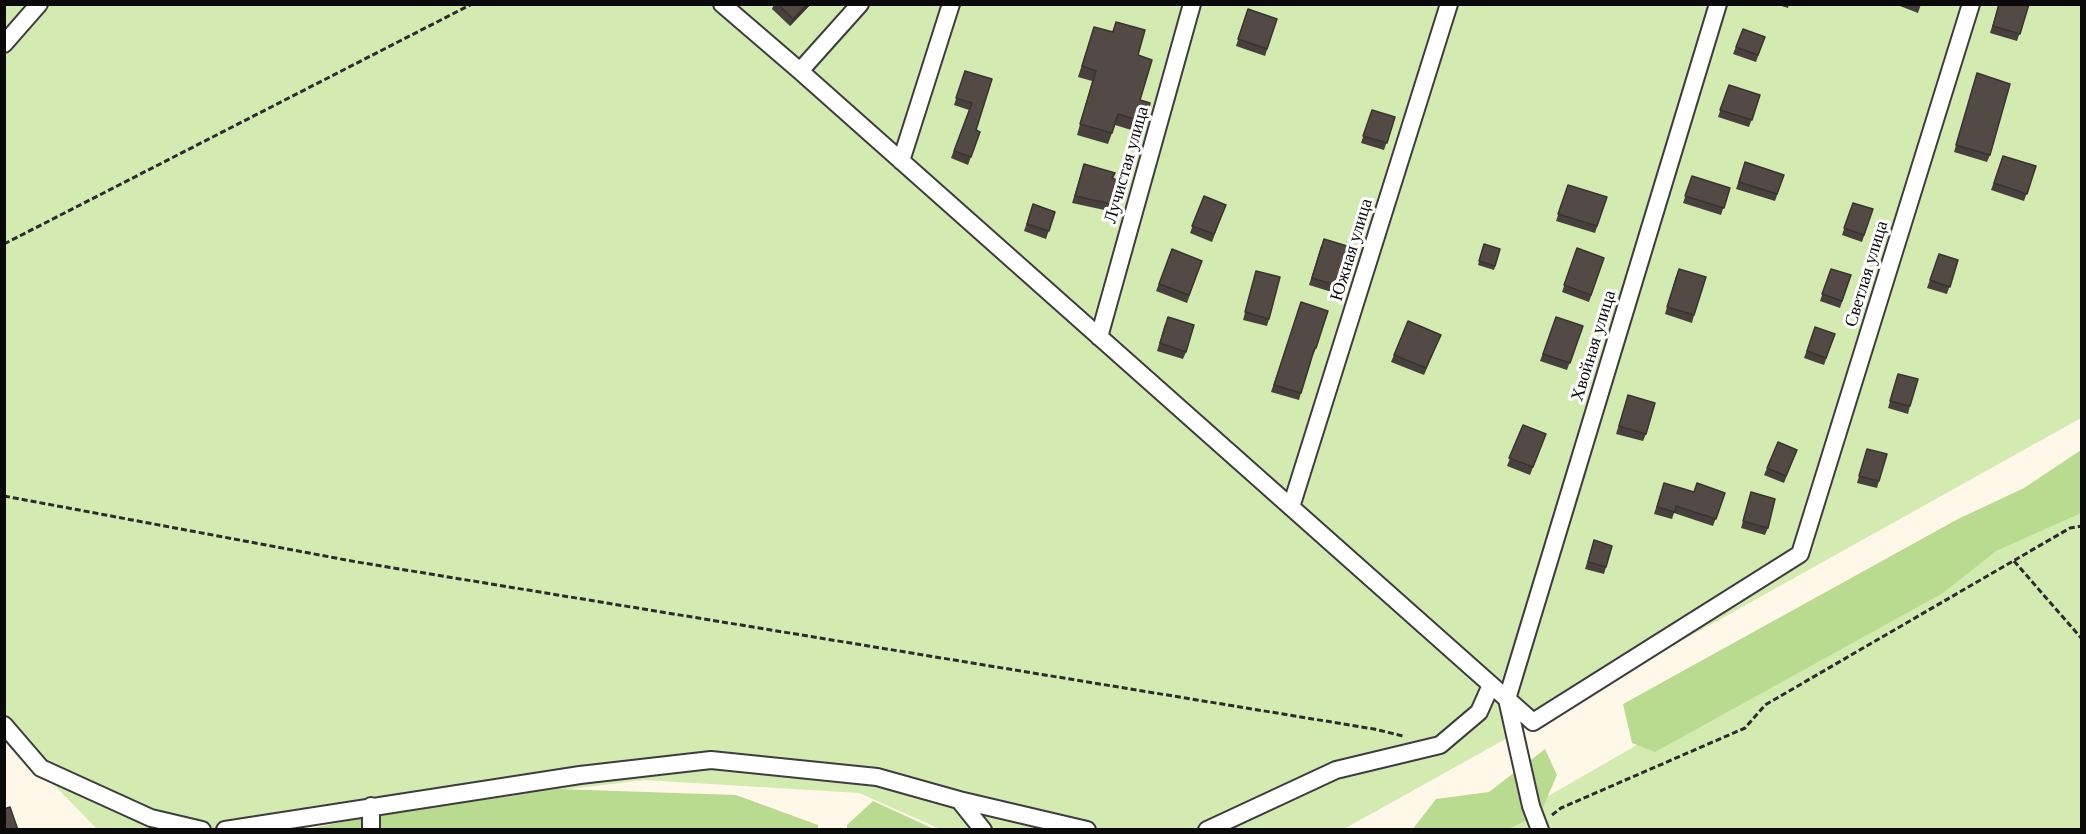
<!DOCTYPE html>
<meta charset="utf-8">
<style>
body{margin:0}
#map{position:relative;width:2086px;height:834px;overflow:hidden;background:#fff8e8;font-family:Georgia,serif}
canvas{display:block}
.frame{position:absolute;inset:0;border:6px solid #0a0a0a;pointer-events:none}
</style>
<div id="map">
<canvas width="2086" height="834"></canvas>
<div class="frame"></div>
</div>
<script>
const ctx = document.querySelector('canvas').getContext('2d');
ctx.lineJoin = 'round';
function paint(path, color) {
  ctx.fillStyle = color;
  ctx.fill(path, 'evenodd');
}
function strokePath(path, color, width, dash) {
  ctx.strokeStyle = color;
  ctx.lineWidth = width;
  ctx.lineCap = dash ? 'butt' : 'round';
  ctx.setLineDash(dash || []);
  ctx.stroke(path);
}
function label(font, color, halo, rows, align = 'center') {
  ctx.font = font + ' Georgia,serif';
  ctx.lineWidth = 6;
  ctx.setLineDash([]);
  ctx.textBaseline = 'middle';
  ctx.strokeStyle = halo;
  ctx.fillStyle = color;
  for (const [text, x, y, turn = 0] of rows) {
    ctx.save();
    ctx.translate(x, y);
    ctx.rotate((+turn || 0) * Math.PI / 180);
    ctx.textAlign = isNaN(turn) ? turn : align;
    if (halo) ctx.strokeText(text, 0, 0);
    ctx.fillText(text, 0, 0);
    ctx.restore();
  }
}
paint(new Path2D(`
 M4,5H2081V418L1344,829H940L859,793L644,780L238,829H97L5,735Z
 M2081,489V829L1489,830L1531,806Z`), '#d3eab1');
paint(new Path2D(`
 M2081,450V513L1996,551L1943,593L1655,752L1632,743L1623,704L1958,519L2024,488Z
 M1545,749L1557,775L1540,814L1508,829L1412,830L1436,799L1489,792Z
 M557,789L736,795L818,825V830H304L361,818Z
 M873,801L934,829H847V825Z`), '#b8db90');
const minor = new Path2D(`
 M722,4L800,71L1533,722L1800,554L1971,4
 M4,44L39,4
 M800,71L860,4
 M901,161L951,4
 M1099,337L1192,4
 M1291,507L1449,4
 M4,725L41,768L151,818L202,830
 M959,800L1087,830
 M225,830L580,775L711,760L877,777L959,800L983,830
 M371,830V806
 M1207,830L1336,770L1440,745L1479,712L1491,685
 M1540,830L1531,806L1507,699L1718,4`);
strokePath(minor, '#3d3d3d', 20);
strokePath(new Path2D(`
 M4,244L472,4
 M4,496L357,562L1374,729L1403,736
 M2014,561L2082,639
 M1552,815L1561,808L1745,728L1765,705L2070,528L2082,526`), '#2c2c2c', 3, [6, 3]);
strokePath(minor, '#fff', 16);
paint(new Path2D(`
 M774,4H811L790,26L772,9Z
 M1775,4H1789L1788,8Z
 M1901,4H1921L1918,13L1900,6Z
 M1999,4H2029L2017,41L1990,33Z
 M1248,9L1277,19L1265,56L1236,46Z
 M1116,22L1138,55L1140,100L1145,122L1141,133L1115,125L1108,144L1077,135L1092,81L1078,77L1094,27L1112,32Z
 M1743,29L1765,37L1756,62L1733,54Z
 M965,71L992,79L976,130L980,132L968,165L951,158L969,110L954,105Z
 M1977,73L1990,155L1987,162L1954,152Z
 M1729,85L1760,95L1749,127L1718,117Z
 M1372,110L1395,117L1384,150L1361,143Z
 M2003,156L2036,166L2024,201L1991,190Z
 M1745,162L1784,175L1775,201L1736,189Z
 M1084,164L1115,173L1113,179L1119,181L1109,211L1072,203Z
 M1692,176L1730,188L1721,215L1683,203Z
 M1568,185L1607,197L1595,233L1556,221Z
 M1204,196L1226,205L1212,242L1190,233Z
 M1853,203L1873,209L1862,242L1842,235Z
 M1033,204L1055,212L1046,239L1024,231Z
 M1484,244L1500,249L1494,270L1478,265Z
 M1321,246L1338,286L1335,293L1309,285Z
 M1577,248L1604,258L1589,302L1562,292Z
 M1172,249L1202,261L1187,303L1156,291Z
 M1939,254L1958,260L1947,294L1927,288Z
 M1831,269L1851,275L1840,308L1820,301Z
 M1256,271L1269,319L1267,326L1243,320Z
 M1676,276L1694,315L1692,323L1665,314Z
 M1301,302L1316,348L1313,355H1312L1299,400L1271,392Z
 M1556,317L1583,326L1567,370L1540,361Z
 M1408,321L1438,342L1424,375L1391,362Z
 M1165,324L1186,352L1183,359L1157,351Z
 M1815,327L1835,334L1824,365L1804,358Z
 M1898,374L1910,406L1908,414L1888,408Z
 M1628,395L1646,434L1643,441L1616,434Z
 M1523,425L1546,434L1530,475L1507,466Z
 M1778,442L1797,450L1784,483L1764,475Z
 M1867,449L1879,481L1877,488L1857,483Z
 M1664,483L1694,492L1725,493L1713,526L1674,513L1672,519L1654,514Z
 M1751,492L1768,528L1765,535L1741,528Z
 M1594,540L1606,567L1604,574L1585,569Z`), '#47403c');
paint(new Path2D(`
 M807,4H811L790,26L793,19Z`), '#3a3431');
const building = new Path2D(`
 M778,4H807L793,19Z
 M1999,4H2029L2020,34L1993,26Z
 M1248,9L1277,19L1267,49L1238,39Z
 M1116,22L1145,30L1138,55L1152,60L1140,100L1150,103L1145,122L1118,114L1112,133L1080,124L1096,71L1082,66L1094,27L1113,32Z
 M1743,29L1765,37L1758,55L1736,47Z
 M965,71L992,79L976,130L980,132L971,157L954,151L972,103L956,98Z
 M1977,73L2010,84L1990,155L1956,145Z
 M1729,85L1760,95L1752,120L1720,110Z
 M1372,110L1395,117L1387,143L1363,136Z
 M2003,156L2036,166L2027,194L1994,183Z
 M1745,162L1784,175L1777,194L1739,182Z
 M1084,164L1115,173L1112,178L1119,181L1111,204L1075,196Z
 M1692,176L1730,188L1724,208L1685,196Z
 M1568,185L1607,197L1597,226L1558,214Z
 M1204,196L1226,205L1214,234L1192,226Z
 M1853,203L1873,209L1864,235L1844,228Z
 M1033,204L1055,212L1049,231L1027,224Z
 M1324,239L1350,247L1338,286L1312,278Z
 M1484,244L1500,249L1495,266L1479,261Z
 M1577,248L1604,258L1591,295L1564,285Z
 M1172,249L1202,261L1189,295L1159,284Z
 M1939,254L1958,260L1950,287L1930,280Z
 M1679,269L1706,277L1694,315L1667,307Z
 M1831,269L1851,275L1842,301L1822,294Z
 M1256,271L1280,277L1269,319L1245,312Z
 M1301,302L1328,311L1316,348L1315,347L1301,393L1274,385Z
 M1168,317L1194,325L1186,352L1160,343Z
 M1556,317L1583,326L1570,363L1543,354Z
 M1408,321L1441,335L1426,368L1394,355Z
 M1815,327L1835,334L1826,358L1807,351Z
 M1898,374L1918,379L1910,406L1890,401Z
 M1628,395L1655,403L1646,434L1619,426Z
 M1523,425L1546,434L1533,467L1509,458Z
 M1778,442L1797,450L1786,476L1767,468Z
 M1867,449L1887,454L1879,481L1859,476Z
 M1664,483L1694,492L1697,483L1725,493L1716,519L1676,506L1675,512L1657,507Z
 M1751,492L1775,499L1768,528L1743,521Z
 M1594,540L1612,546L1606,567L1588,562Z
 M10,807L18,830H4V809Z`);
paint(building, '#534a46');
strokePath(building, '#3a3431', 1.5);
label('18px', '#0a0a0a', '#fff', [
 ["Лучистая улица",1127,165,-74],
 ["Южная улица",1352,250,-73],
 ["Светлая улица",1867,274,-73],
 ["Хвойная улица",1594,346,-73]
]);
</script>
